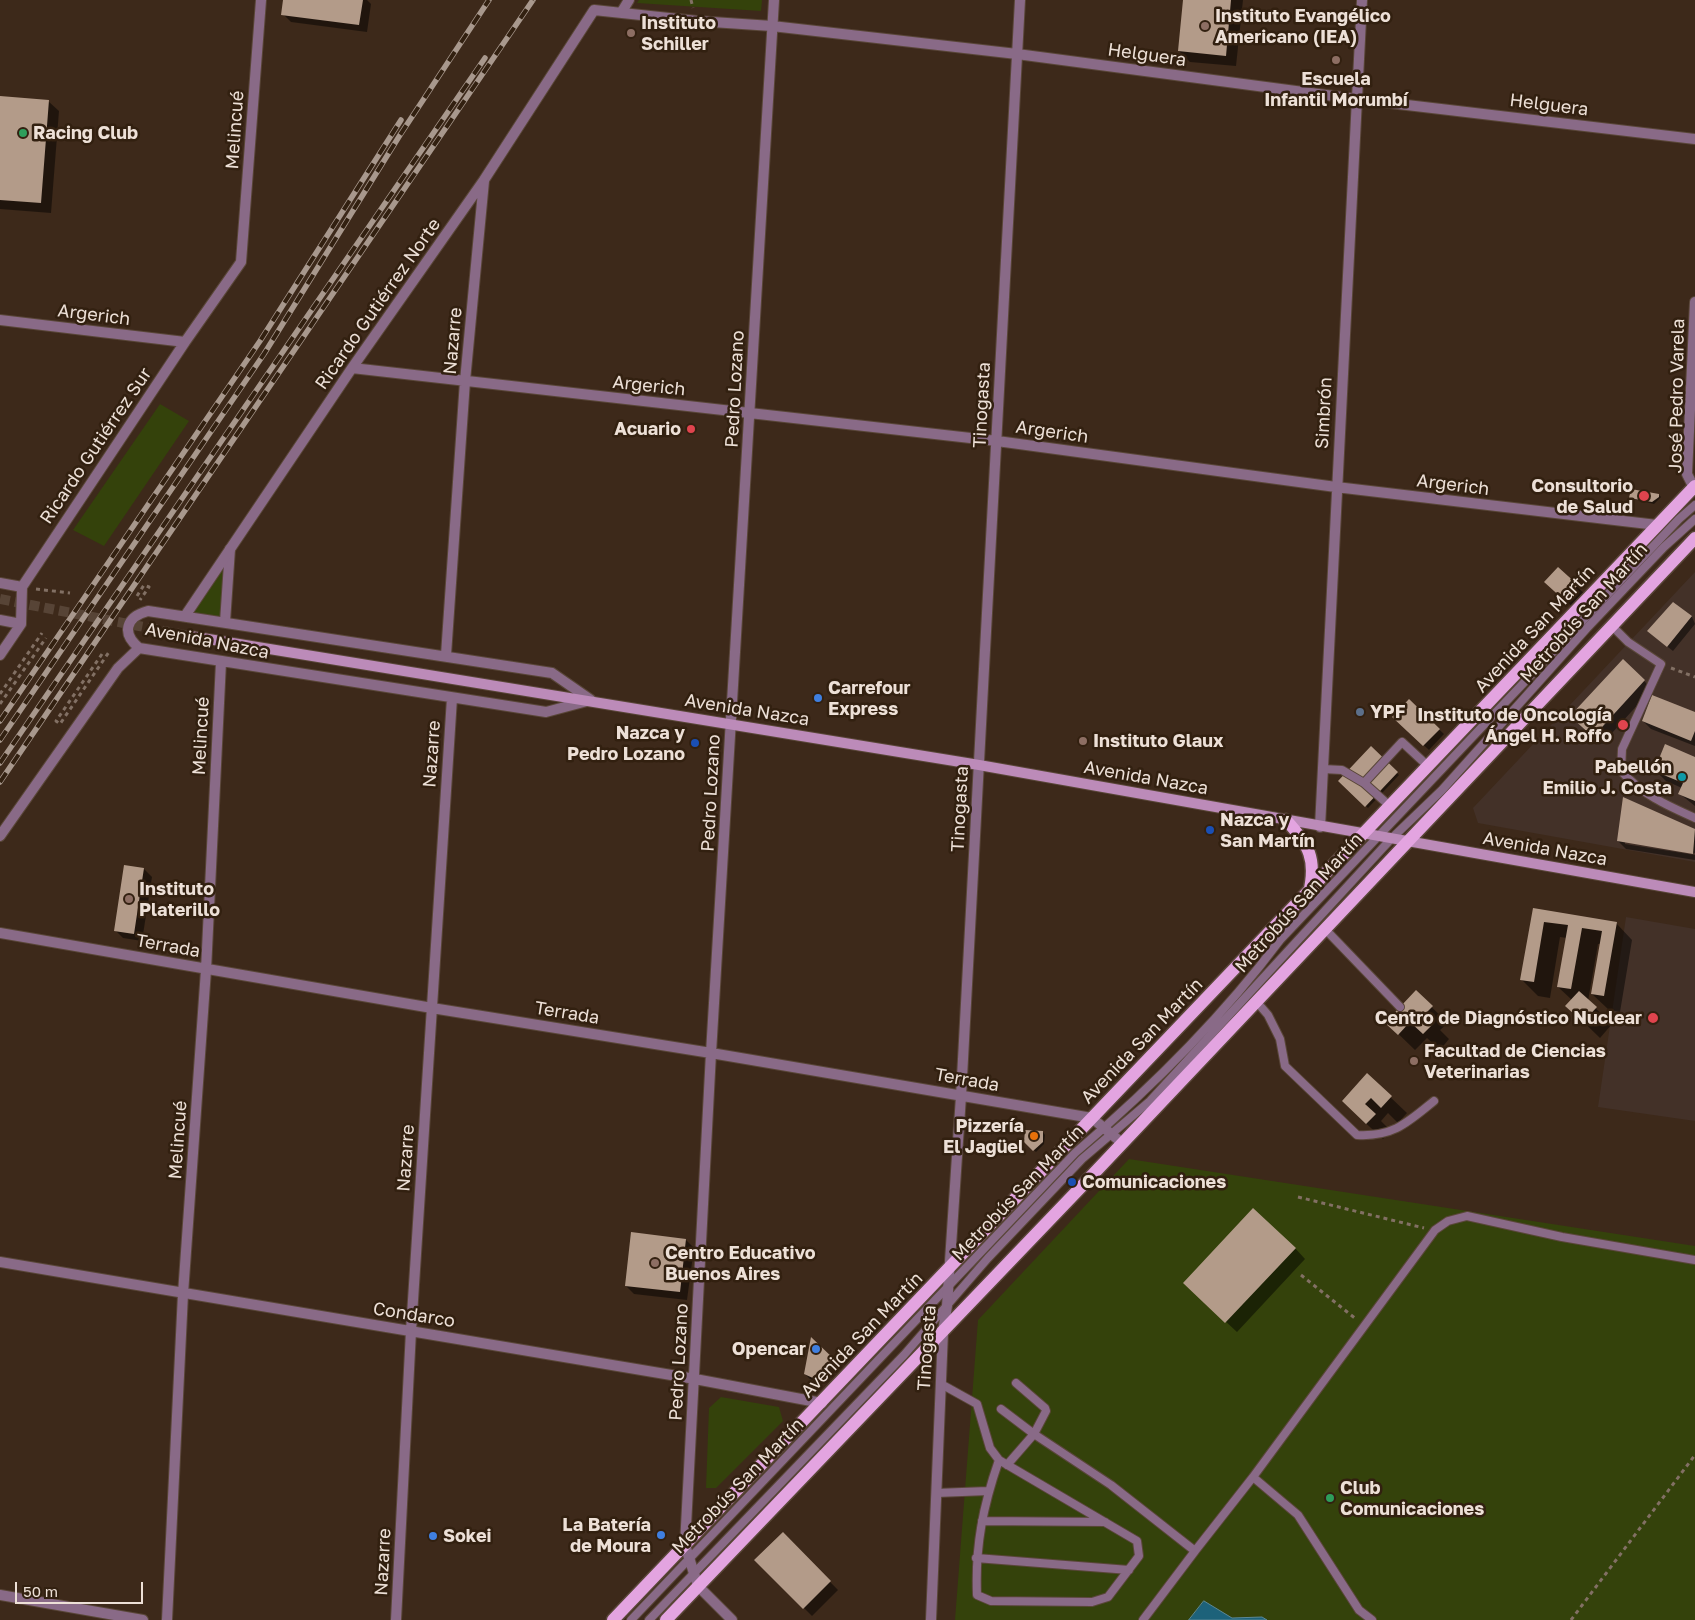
<!DOCTYPE html>
<meta charset="utf-8">
<style>
body{margin:0}
#map{position:relative;width:1695px;height:1620px;overflow:hidden;background:#3d291a;font-family:"Golos Text",sans-serif}
canvas{display:block}
.scale{position:absolute;left:15px;top:1582px;width:128px;height:22px;box-sizing:border-box;border:2px solid #ede0d7;border-top:0;padding-left:6px;font-size:15px;line-height:18px;white-space:nowrap;color:#ede0d7;-webkit-text-stroke:4px #322010;paint-order:stroke}
</style>
<div id="map">
<canvas width="1695" height="1620"></canvas>
<div class="scale">50 m</div>
</div>
<script>
const ctx = document.querySelector('canvas').getContext('2d');
ctx.lineJoin = 'round';
function paint(path, color) {
  ctx.fillStyle = color;
  ctx.fill(path, 'evenodd');
}
function strokePath(path, color, width, dash) {
  ctx.strokeStyle = color;
  ctx.lineWidth = width;
  ctx.lineCap = dash ? 'butt' : 'round';
  ctx.setLineDash(dash || []);
  ctx.stroke(path);
}
function label(font, color, halo, rows, align = 'center') {
  ctx.font = font + ' "Golos Text",sans-serif';
  ctx.lineWidth = 5;
  ctx.setLineDash([]);
  ctx.textBaseline = 'middle';
  ctx.strokeStyle = halo;
  ctx.fillStyle = color;
  for (const [text, x, y, turn = 0] of rows) {
    ctx.save();
    ctx.translate(x, y);
    ctx.rotate((+turn || 0) * Math.PI / 180);
    ctx.textAlign = isNaN(turn) ? turn : align;
    if (halo) ctx.strokeText(text, 0, 0);
    ctx.fillText(text, 0, 0);
    ctx.restore();
  }
}
paint(new Path2D(`
 M1695,572V862L1478,823L1473,808Z
 M1626,917L1695,929V1121L1598,1107Z`), '#433128');
paint(new Path2D(`
 M639,0H762L761,11L637,3Z
 M160,404L189,421L104,546L73,530Z
 M228,553L224,621L186,615Z
 M1129,1159L1695,1246V1620H955L978,1320Z
 M721,1397L779,1407L783,1421L716,1488H706L709,1408Z`), '#34420b');
const water = new Path2D(`
 M1204,1601L1232,1618L1262,1617L1267,1620H1189Z`);
paint(water, '#1d627a');
strokePath(water, '#5b8896', 1);
paint(new Path2D(`
 M285,0H367L371,4L367,32L291,22L283,14Z
 M1184,0H1243L1236,66L1190,62L1179,51Z
 M0,97L48,101L59,111L51,213L0,209Z
 M1659,495L1661,497L1654,504L1630,498Z
 M1558,569L1588,597L1576,610L1557,593Z
 M1674,603L1692,617L1695,624L1673,651L1654,636Z
 M1644,681L1652,689L1602,744L1580,723Z
 M1409,701L1444,734L1429,750L1393,717Z
 M1695,713V746L1651,729L1643,721Z
 M1371,748L1399,775L1368,808L1340,781Z
 M1695,758V806L1680,794L1682,788L1666,781L1655,770Z
 M1624,799L1695,830V853L1625,841V844L1695,855V860L1626,849L1618,841Z
 M144,869L152,877L142,941L123,938L115,930Z
 M1534,910L1616,923L1632,940L1620,1012L1609,1010L1592,994L1601,944H1598L1588,1001L1612,1024L1600,1038L1567,1006L1572,1000L1558,987L1567,938L1560,937L1550,998L1538,996L1522,980Z
 M1416,992L1448,1023L1440,1030L1449,1039L1440,1050L1427,1038L1415,1050L1387,1023Z
 M1367,1075L1407,1113L1398,1123L1388,1113L1381,1121L1391,1131L1383,1139L1359,1117Z
 M1043,1132L1045,1135L1044,1144L1036,1152L1025,1142Z
 M686,1240L694,1248L687,1300L634,1294L626,1286Z
 M1295,1248L1305,1259L1237,1332L1196,1294Z
 M812,1340L839,1366L828,1378L819,1382L810,1379L805,1374Z
 M783,1534L838,1590L812,1616L756,1560Z`), '#0007');
paint(new Path2D(`
 M283,0H363L359,25L281,15Z
 M1183,0H1231L1226,56L1178,51Z
 M0,96L49,100L41,203L0,200Z
 M1631,489L1659,494V497L1652,502L1629,498Z
 M1558,567L1578,585L1564,600L1544,582Z
 M1673,602L1692,616L1667,647L1647,631Z
 M1623,659L1645,680L1593,737L1570,716Z
 M1652,695L1695,712V731L1691,741L1642,721Z
 M1409,699L1440,729L1423,746L1392,717Z
 M1665,744L1695,757V801L1678,794L1683,783L1654,771Z
 M1371,746L1398,772L1365,807L1338,781Z
 M1623,797L1695,829L1693,854L1617,841Z
 M124,865L144,868L134,934L114,931Z
 M1533,908L1617,922L1604,996L1591,994L1602,931L1582,928L1571,989L1557,987L1568,925L1544,922L1534,982L1520,980Z
 M1416,990L1433,1006L1425,1014L1434,1023L1423,1034L1410,1022L1398,1035L1385,1023Z
 M1579,991L1597,1007L1583,1022L1565,1006Z
 M1367,1073L1392,1096L1381,1108L1371,1098L1365,1104L1376,1114L1366,1124L1342,1101Z
 M1025,1130L1043,1131V1142L1033,1151L1024,1142Z
 M1253,1208L1296,1248L1225,1323L1183,1283Z
 M631,1232L686,1239L680,1292L625,1286Z
 M811,1337L835,1360L823,1373L813,1378L804,1374Z
 M783,1532L831,1581L803,1609L754,1560Z`), '#b39b89');
strokePath(new Path2D(`
 M0,599L190,636`), '#574436', 10, [10, 5]);
const service = new Path2D(`
 M1612,626L1628,642L1661,664L1622,749L1621,771C1643,795 1666,805 1695,818
 M1323,769L1342,770L1364,783L1391,807
 M1364,783L1402,742L1429,767
 M1325,929L1400,1007
 M1256,1001L1268,1015L1280,1039L1285,1066L1357,1135C1393,1137 1407,1123 1434,1101
 M941,1384L977,1404L990,1448L999,1460L1137,1541L1139,1556L1108,1597L1092,1602L991,1601L977,1595C975,1546 983,1506 999,1460
 M1001,1409L1034,1434L1111,1485L1195,1551L1253,1477L1298,1515L1359,1610L1372,1620
 M1007,1465L1034,1434L1046,1411L1045,1408L1016,1383
 M1253,1477L1435,1230L1448,1221L1467,1216L1562,1237L1695,1260
 M936,1493L988,1491
 M982,1521L1105,1522
 M976,1558L1129,1570
 M631,1620L1075,1153C1150,1089 1221,1019 1280,940L1679,519L1695,505
 M649,1620L904,1355L988,1258L1082,1159L1150,1101L1391,839L1442,790L1587,628L1664,547L1695,519
 M1143,1620L1195,1551`);
const pedestrian = new Path2D(`
 M225,622L230,549`);
const minor = new Path2D(`
 M621,13L629,0
 M1695,302L1687,474L1695,490
 M0,320L185,342
 M352,368L997,441L1336,487L1657,525
 M0,583L22,587
 M148,611L552,673L591,700L546,712L139,648C121,633 126,617 148,611Z
 M185,616L352,368L484,180L594,10L697,21L772,26L1017,54L1356,99L1695,139
 M0,620L21,624
 M0,655L21,624L22,587L185,342L241,262L261,0
 M446,655L465,381L484,181
 M1320,827L1362,0
 M0,836L118,668L139,648
 M0,933L432,1008L711,1053L1092,1118L1122,1143
 M0,1262L695,1379L822,1403
 M0,1595L143,1620
 M167,1620L183,1294L206,970L221,662
 M396,1620L411,1331L452,698
 M732,1620L698,1586L685,1545L711,1053L774,0
 M931,1620L943,1332L947,1306L961,1096L1020,0`);
const secondary = new Path2D(`
 M190,636L979,765L1695,892`);
const primary = new Path2D(`
 M1286,820C1309,845 1317,859 1309,893
 M613,1620L1695,486
 M666,1620L1081,1187L1695,538`);
strokePath(service, '#594638', 10);
strokePath(pedestrian, '#594638', 12);
strokePath(minor, '#594638', 12);
strokePath(secondary, '#594638', 12);
strokePath(primary, '#594638', 15);
strokePath(new Path2D(`
 M691,0L693,8
 M36,589L70,593
 M137,596L144,585L149,587L140,600
 M102,654L56,721L60,724L109,652
 M1671,668L1695,677
 M0,694L42,633
 M0,704L46,638
 M1298,1197L1424,1228
 M1301,1275L1356,1319
 M1571,1620L1695,1455`), '#827064', 3, [4, 4]);
strokePath(service, '#896a87', 8);
strokePath(pedestrian, '#896a87', 10);
strokePath(minor, '#896a87', 10);
strokePath(secondary, '#bc8bb9', 10);
strokePath(primary, '#e3a4e0', 12);
const rail = new Path2D(`
 M0,721L260,341L401,120
 M0,740L264,354L400,135L489,0
 M0,763L485,58
 M0,782L533,0`);
strokePath(rail, '#a8988d', 5.5);
strokePath(rail, '#322010', 4, [11]);
for (const [x, y, r, color] of [
 [1205,26,5,"#8d6e63"],
 [631,33,5,"#8d6e63"],
 [1336,60,5,"#8d6e63"],
 [23,133,5,"#2e9e5b"],
 [691,429,5,"#e0444e"],
 [1644,496,6,"#e0444e"],
 [818,698,5,"#3f7fe0"],
 [1360,712,5,"#5c6f8a"],
 [1623,725,6,"#e0444e"],
 [1083,741,5,"#8d6e63"],
 [695,743,5,"#1a4fb4"],
 [1682,777,5,"#0f9aa8"],
 [1210,830,5,"#1a4fb4"],
 [129,899,5,"#8d6e63"],
 [1653,1018,6,"#e0444e"],
 [1414,1061,5,"#8d6e63"],
 [1034,1136,5,"#e8710a"],
 [1072,1182,5,"#1a4fb4"],
 [655,1263,5,"#8d6e63"],
 [816,1349,5,"#3f7fe0"],
 [1330,1498,5,"#2e9e5b"],
 [661,1535,5,"#3f7fe0"],
 [433,1536,5,"#3f7fe0"]
]) {
  const dot = new Path2D();
  dot.arc(x, y, r, 0, 2 * Math.PI);
  ctx.fillStyle = color;
  ctx.fill(dot);
  strokePath(dot, '#322010', 2);
}
label('bold 18px', '#ede0d7', '#322010', [
 ["Instituto Evangélico",1215,16],
 ["Americano (IEA)",1215,37],
 ["Instituto",641,23],
 ["Schiller",641,44],
 ["Escuela",1336,79,"center"],
 ["Infantil Morumbí",1336,100,"center"],
 ["Racing Club",33,133],
 ["Acuario",681,429,"right"],
 ["Consultorio",1633,486,"right"],
 ["de Salud",1633,507,"right"],
 ["Carrefour",828,688],
 ["Express",828,709],
 ["YPF",1370,712],
 ["Instituto de Oncología",1612,715,"right"],
 ["Ángel H. Roffo",1612,736,"right"],
 ["Nazca y",685,733,"right"],
 ["Pedro Lozano",685,754,"right"],
 ["Instituto Glaux",1093,741],
 ["Pabellón",1672,767,"right"],
 ["Emilio J. Costa",1672,788,"right"],
 ["Nazca y",1220,820],
 ["San Martín",1220,841],
 ["Instituto",139,889],
 ["Platerillo",139,910],
 ["Centro de Diagnóstico Nuclear",1642,1018,"right"],
 ["Facultad de Ciencias",1424,1051],
 ["Veterinarias",1424,1072],
 ["Pizzería",1024,1126,"right"],
 ["El Jagüel",1024,1147,"right"],
 ["Comunicaciones",1082,1182],
 ["Centro Educativo",665,1253],
 ["Buenos Aires",665,1274],
 ["Opencar",806,1349,"right"],
 ["Club",1340,1488],
 ["Comunicaciones",1340,1509],
 ["La Batería",651,1525,"right"],
 ["de Moura",651,1546,"right"],
 ["Sokei",443,1536]
], 'left');
label('18px', '#ede0d7', '#322010', [
 ["Helguera",1147,55,8],
 ["Helguera",1549,105,7],
 ["Melincué",235,130,-86],
 ["Ricardo Gutiérrez Norte",378,304,-55],
 ["Argerich",94,315,7],
 ["Nazarre",453,341,-85],
 ["Argerich",649,386,6],
 ["Pedro Lozano",735,389,-87],
 ["José Pedro Varela",1677,396,-89],
 ["Tinogasta",982,405,-87],
 ["Simbrón",1324,413,-87],
 ["Argerich",1052,432,8],
 ["Ricardo Gutiérrez Sur",96,446,-56],
 ["Argerich",1453,485,7],
 ["Metrobús San Martín",1584,613,-48],
 ["Avenida San Martín",1535,629,-47],
 ["Avenida Nazca",207,641,11],
 ["Avenida Nazca",747,710,9],
 ["Melincué",201,736,-87],
 ["Nazarre",432,754,-86],
 ["Avenida Nazca",1146,778,10],
 ["Pedro Lozano",711,793,-87],
 ["Tinogasta",960,809,-87],
 ["Avenida Nazca",1545,849,10],
 ["Metrobús San Martín",1299,903,-48],
 ["Terrada",168,946,10],
 ["Terrada",567,1013,9],
 ["Avenida San Martín",1142,1041,-46],
 ["Terrada",967,1080,10],
 ["Melincué",178,1140,-86],
 ["Nazarre",406,1158,-86],
 ["Metrobús San Martín",1018,1193,-46],
 ["Condarco",414,1315,9],
 ["Avenida San Martín",862,1335,-46],
 ["Tinogasta",927,1348,-86],
 ["Pedro Lozano",679,1362,-87],
 ["Metrobús San Martín",738,1486,-46],
 ["Nazarre",383,1562,-87]
]);
</script>
